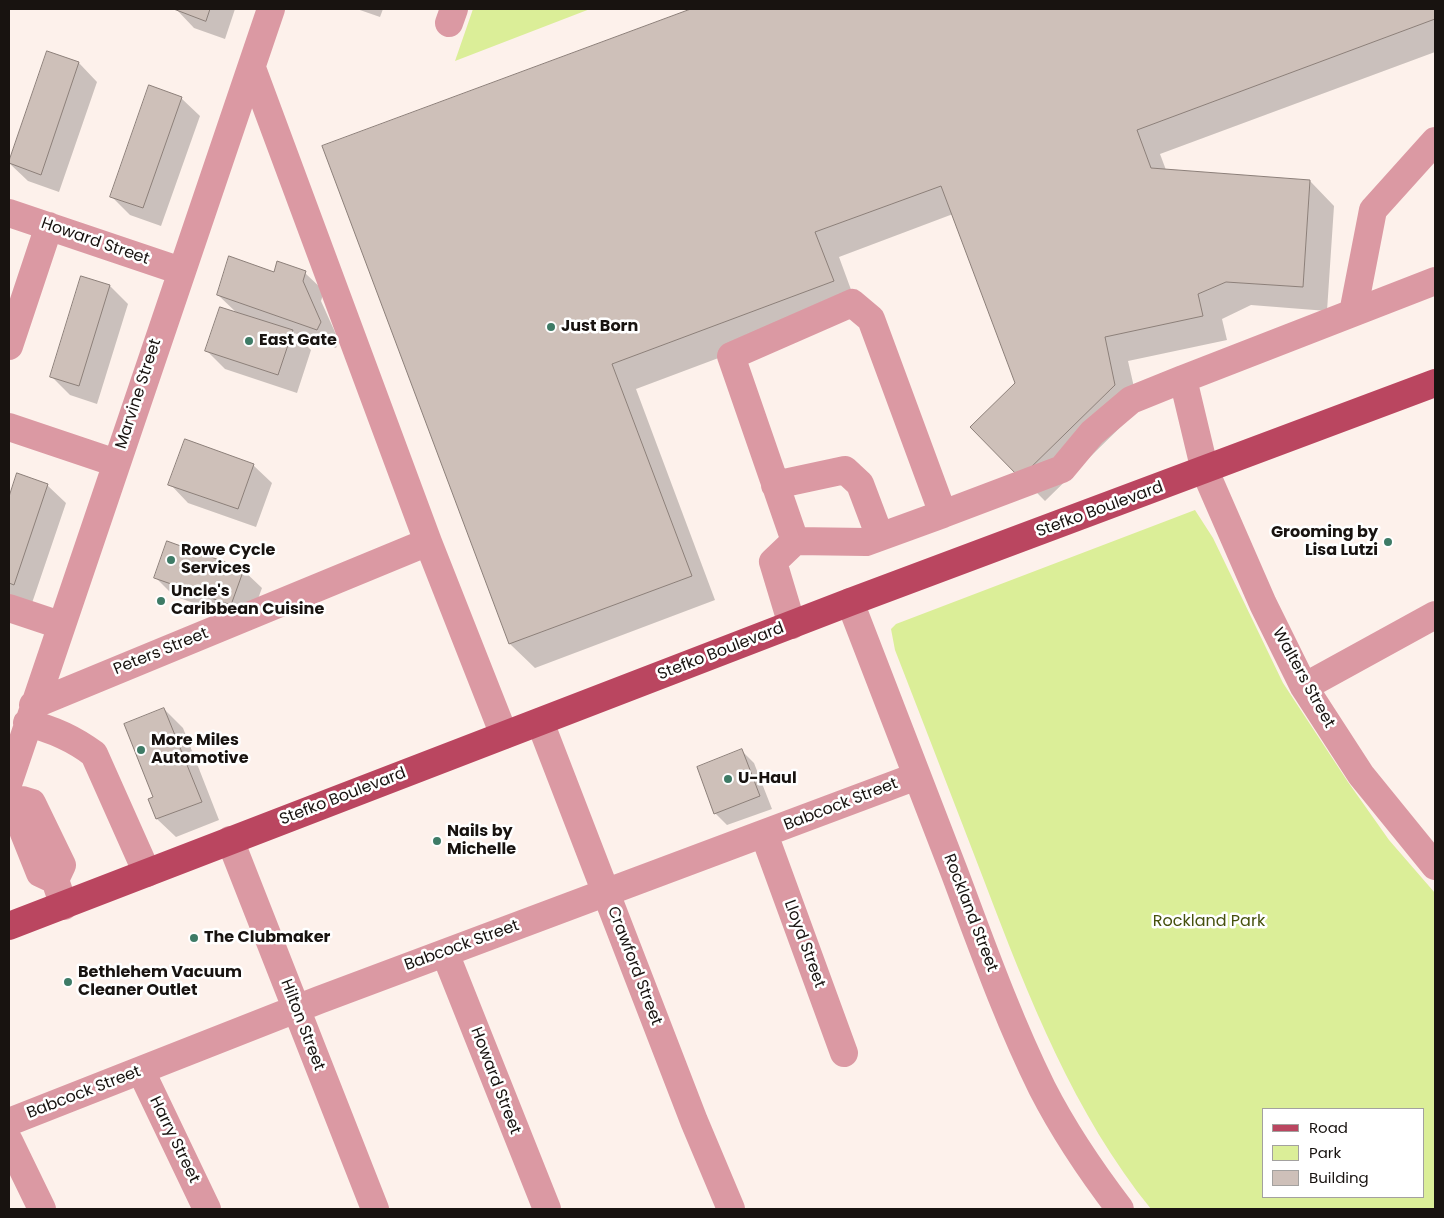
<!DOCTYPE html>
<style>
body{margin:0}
#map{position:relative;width:1444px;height:1218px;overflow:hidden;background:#fdf1eb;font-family:Poppins,sans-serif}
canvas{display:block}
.frame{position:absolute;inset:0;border:10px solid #181310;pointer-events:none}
.legend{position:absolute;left:1262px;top:1108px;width:162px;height:90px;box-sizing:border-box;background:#fff;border:1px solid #a3a19f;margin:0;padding:6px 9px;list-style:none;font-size:15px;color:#181310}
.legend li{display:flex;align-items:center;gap:10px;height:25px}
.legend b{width:25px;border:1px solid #a3a19f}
</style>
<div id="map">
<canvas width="1444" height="1218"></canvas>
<div class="frame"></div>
<ul class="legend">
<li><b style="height:6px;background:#ba4660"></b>Road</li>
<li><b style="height:14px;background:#dbee98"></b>Park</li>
<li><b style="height:14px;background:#cec0b9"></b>Building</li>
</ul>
</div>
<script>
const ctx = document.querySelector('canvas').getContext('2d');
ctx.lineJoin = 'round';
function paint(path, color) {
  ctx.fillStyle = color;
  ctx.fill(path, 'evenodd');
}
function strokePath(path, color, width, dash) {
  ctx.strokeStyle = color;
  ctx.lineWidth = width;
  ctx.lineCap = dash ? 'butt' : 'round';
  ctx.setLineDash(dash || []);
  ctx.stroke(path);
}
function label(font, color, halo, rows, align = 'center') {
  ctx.font = font + ' Poppins,sans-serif';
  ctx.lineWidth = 5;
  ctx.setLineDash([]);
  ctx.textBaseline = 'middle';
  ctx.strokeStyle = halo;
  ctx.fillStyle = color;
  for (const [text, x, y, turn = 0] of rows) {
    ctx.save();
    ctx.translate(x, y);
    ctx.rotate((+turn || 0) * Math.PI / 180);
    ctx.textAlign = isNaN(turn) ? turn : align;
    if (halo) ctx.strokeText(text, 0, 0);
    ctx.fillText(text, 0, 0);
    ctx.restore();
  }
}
paint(new Path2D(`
 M473,9H590L455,61Z
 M1195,510L1213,538L1283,683L1348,782L1389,840L1435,893V1209H1151C1074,1114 1028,996 985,883C955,805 925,727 895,650L891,629L896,624ZM1263,1109H1423V1197H1263Z`), '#dbee98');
paint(new Path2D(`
 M176,9H235L225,39L194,28Z
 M357,9H383L380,17Z
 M694,9H1435V52L1160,154L1166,170L1310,181L1334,206L1327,311L1251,305L1222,319L1227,340L1128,361L1139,409L1045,501L972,427L1017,384L953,214L839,257L857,306L636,389L715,600L535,668L510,644L323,147Z
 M79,63L97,82L59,192L28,181L9,163Z
 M181,98L200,116L161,226L130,215L111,196Z
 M275,273H305L324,291L321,301L339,341L336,348L294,333L311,350L297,393L225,369L207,351L238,314L218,295Z
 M82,277L110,286L128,304L97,404L70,395L51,376Z
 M253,465L272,483L256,527L188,503L170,484Z
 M18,474L47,485L66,503L32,603L9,595V501Z
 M243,570L262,588L249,623L174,596L155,577Z
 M164,709L183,728L219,820L176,837L157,819L150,800L155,798Z
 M742,751L754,763L772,809L727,825L715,813Z`), '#0003');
const building = new Path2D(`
 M174,9H210L206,21Z
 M691,9H1435V19L1137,130L1151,168L1310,180L1303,287L1226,282L1198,294L1203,316L1105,337L1115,385L1020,478L970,427L1015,383L941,186L815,232L834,281L612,364L692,576L509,644L322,146Z
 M47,51L79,62L41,175L9,163V161Z
 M149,85L182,97L143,208L110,197Z
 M229,256L274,272L277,261L306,271L303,281L321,322L317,330L217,295Z
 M81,276L110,285L79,386L50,377Z
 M220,307L293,330L278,375L205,351Z
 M185,439L254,464L238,509L168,485Z
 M17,473L48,484L14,585L9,583V497Z
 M167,541L244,569L231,605L154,578Z
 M164,708L202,802L156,819L148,799L153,797L124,724Z
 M742,749L760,796L714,814L697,767Z`);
paint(building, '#cec0b9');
strokePath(building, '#8c7f79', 1);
strokePath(new Path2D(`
 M449,23L454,9
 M252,68L428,542L504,735
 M9,213L181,271
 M1435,281L1183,379L1205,471L1263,604L1304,687L1361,775L1435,866
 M1353,313L1373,210L1435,141
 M9,346L49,226
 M9,427L116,463
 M775,485L845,470L860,484L880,537
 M795,541L866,542L943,514
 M850,602C885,693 920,783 955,874C982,946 1008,1019 1042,1088C1064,1131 1091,1171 1120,1209
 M9,608L60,625
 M792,625L773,562L795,541L731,356L852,303L871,319L943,514L1062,469L1092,433L1131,400L1183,379
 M1304,687L1435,615
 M33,705L428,542
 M540,722L694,1121L731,1209
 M27,723C52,729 73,738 94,754L147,873
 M9,781L271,9
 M9,802L22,800L32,803L62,865L55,880L64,906
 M12,803L40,873L55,880
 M764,834L844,1053
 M230,840L375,1209
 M445,953L547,1209
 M141,1071L207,1209
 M9,1122L319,1000L917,776
 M9,1141L42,1209`), '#db99a3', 28);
strokePath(new Path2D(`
 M9,926L850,602L1435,383`), '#ba4660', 28);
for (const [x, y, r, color] of [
 [551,327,5,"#3e7b66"],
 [249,341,5,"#3e7b66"],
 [1388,542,5,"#3e7b66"],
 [171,560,5,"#3e7b66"],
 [161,601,5,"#3e7b66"],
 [141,750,5,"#3e7b66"],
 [728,779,5,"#3e7b66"],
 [437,841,5,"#3e7b66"],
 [194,938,5,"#3e7b66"],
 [68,982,5,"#3e7b66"]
]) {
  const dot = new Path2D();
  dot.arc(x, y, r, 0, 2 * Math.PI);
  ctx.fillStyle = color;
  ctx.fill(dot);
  strokePath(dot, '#fff', 2);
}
label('16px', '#181310', '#fff', [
 ["Howard Street",95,242,19],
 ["Marvine Street",139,394,-72],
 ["Stefko Boulevard",1100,510,-20],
 ["Peters Street",161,652,-22],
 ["Stefko Boulevard",721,652,-21],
 ["Walters Street",1303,678,61],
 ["Stefko Boulevard",343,797,-21],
 ["Babcock Street",841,805,-21],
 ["Rockland Street",970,913,69],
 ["Lloyd Street",804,944,70],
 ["Babcock Street",462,946,-20],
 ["Crawford Street",634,966,69],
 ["Hilton Street",302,1025,69],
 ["Howard Street",495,1081,69],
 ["Babcock Street",84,1093,-21],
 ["Harry Street",174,1140,64]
]);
label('bold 16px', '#181310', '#fff', [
 ["Just Born",561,327],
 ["East Gate",259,341],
 ["Grooming by",1378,533,"right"],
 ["Lisa Lutzi",1378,551,"right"],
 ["Rowe Cycle",181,551],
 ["Services",181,569],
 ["Uncle's",171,592],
 ["Caribbean Cuisine",171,610],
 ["More Miles",151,741],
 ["Automotive",151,759],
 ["U-Haul",738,779],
 ["Nails by",447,832],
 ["Michelle",447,850],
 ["The Clubmaker",204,938],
 ["Bethlehem Vacuum",78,973],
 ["Cleaner Outlet",78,991]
], 'left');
label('16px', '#46510d', '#fff', [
 ["Rockland Park",1209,922]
]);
</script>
